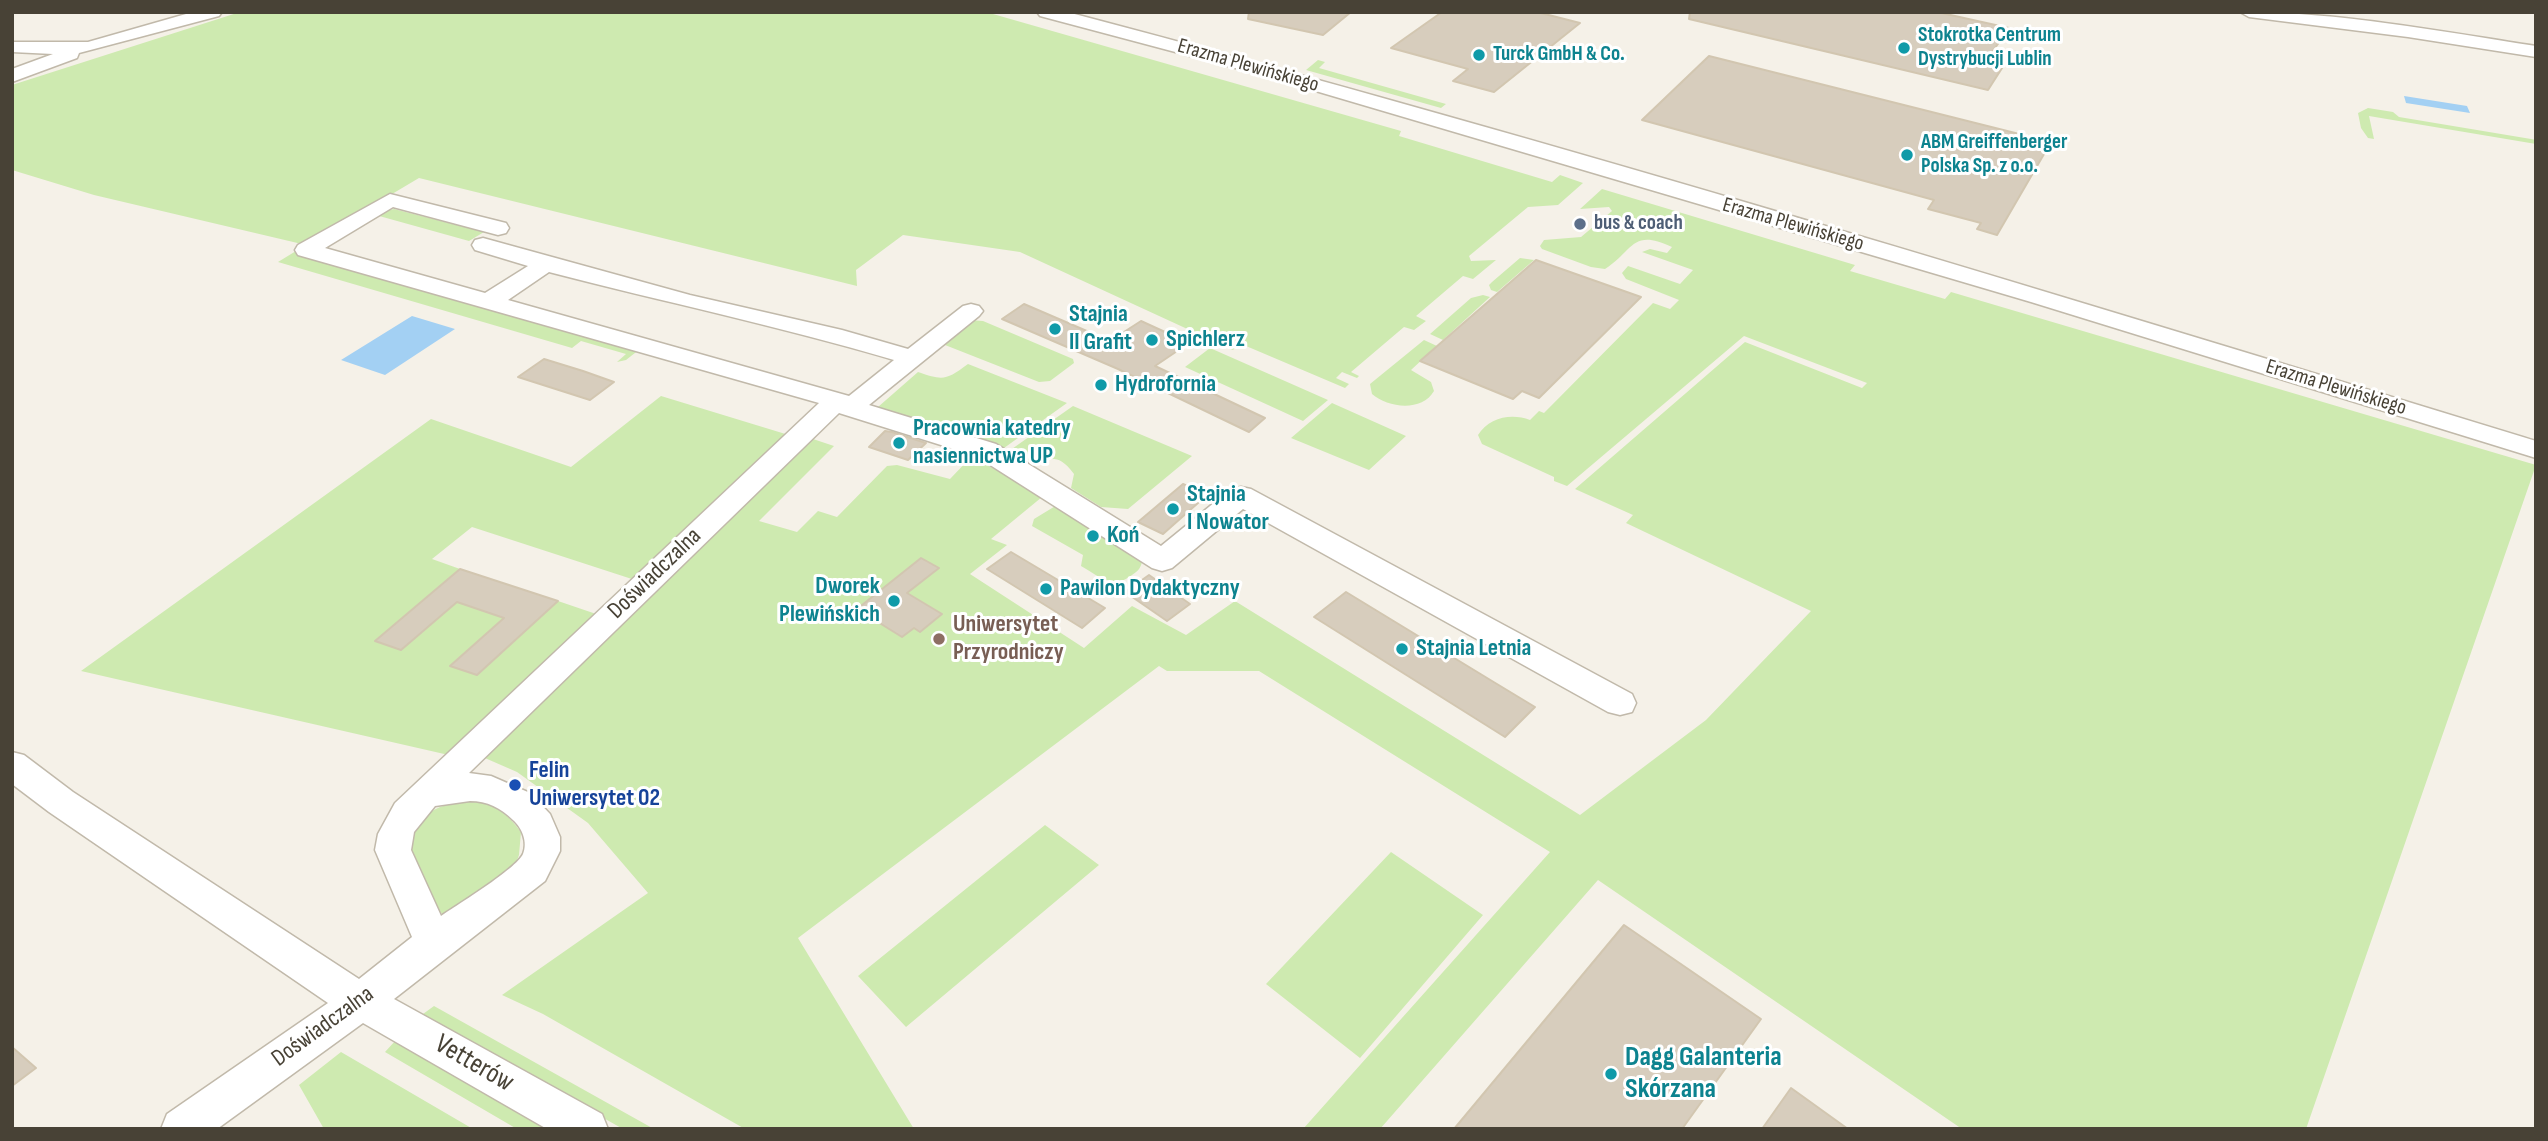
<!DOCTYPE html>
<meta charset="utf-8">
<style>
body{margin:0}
#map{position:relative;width:2548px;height:1141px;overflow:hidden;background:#f5f1e8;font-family:"Sofia Sans Condensed",sans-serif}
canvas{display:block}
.frame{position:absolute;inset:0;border:14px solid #484236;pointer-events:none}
</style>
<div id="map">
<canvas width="2548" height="1141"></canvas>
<div class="frame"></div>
</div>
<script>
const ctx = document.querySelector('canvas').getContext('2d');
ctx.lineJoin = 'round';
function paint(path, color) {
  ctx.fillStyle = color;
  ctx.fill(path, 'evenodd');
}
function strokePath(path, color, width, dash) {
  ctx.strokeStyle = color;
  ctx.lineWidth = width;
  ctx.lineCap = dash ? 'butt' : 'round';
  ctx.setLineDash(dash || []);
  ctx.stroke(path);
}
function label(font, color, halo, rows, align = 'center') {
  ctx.font = font + ' "Sofia Sans Condensed",sans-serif';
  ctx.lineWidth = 6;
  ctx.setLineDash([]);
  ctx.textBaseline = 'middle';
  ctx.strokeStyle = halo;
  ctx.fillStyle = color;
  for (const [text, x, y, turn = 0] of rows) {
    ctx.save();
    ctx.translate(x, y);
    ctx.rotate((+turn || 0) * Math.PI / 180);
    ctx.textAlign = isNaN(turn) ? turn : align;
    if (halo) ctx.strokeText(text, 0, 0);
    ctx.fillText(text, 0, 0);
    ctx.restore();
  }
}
paint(new Path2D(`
 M240,12H986L1401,131L1399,136L1552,182L1560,175L1583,183L1558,205L1528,207L1469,256L1471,261L1496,260L1473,279L1463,276L1416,316L1426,321L1414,330L1404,327L1351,372L1359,376L1357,378L1342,372L1336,378L1349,384L1345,388L1239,343L1233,350L1020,252L903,235L856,270L857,286L419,178L306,245L94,195L12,170V85Z
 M1318,60L1325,62L1319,68L1446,104L1441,108L1306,70Z
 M2368,108L2393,112L2399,117L2531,139L2536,140V144L2369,116L2374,139L2368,138L2361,128L2358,113Z
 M1602,189L1855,265L1850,271L1945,299L1951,292L2536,465L2306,1129H1962L1598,880L1380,1129H1303L1550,852L1259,671H1167L1159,666L798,938L914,1129H745L543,1014L502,995L648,893L588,823L517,772L478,755L807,437L834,446L759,521L797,532L818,511L837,517L887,466L897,465L950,479L971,457L1030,487L1042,497L991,539L1007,545L970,574L1084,648L1132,606L1186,635L1235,601L1580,815L1706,720L1811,611L1626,523L1633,515L1575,489L1745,342L1862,388L1867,383L1744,336L1567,486L1554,481V477L1482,444L1478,435C1489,417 1512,413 1530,420L1539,411L1544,413L1653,303L1670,309L1679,300L1626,279L1622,273L1628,266L1680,284L1693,270L1642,252L1650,249L1667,253L1672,247C1631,228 1634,251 1605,269L1591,267L1542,249L1540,246L1544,240L1581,237L1612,211L1609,207L1580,209Z
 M394,209L484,232L469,241L372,214Z
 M296,251L640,349L626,360L617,362L626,354L581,341L572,348L278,262Z
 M1520,258L1534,260L1497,292L1491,290L1489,285L1492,282Z
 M1483,295L1490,297L1443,340L1430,334L1471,298Z
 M969,320L983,321L1073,359L1074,363L1050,381L1039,382L945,345L943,343Z
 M1424,340L1437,346L1411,370L1431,382L1434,391C1422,412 1388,408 1372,394L1370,384Z
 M1210,348L1328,400L1303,421L1185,367Z
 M968,364L1067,403L1004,448L878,407L918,372C944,381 946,380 968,364Z
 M661,396L792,436L638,581L472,527L432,559L460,569L376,641L401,650L457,602L504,618L451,665L477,675L558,601L602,616L453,756L81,671L431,419L571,467Z
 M1332,403L1406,436L1369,470L1291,438Z
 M1073,406L1192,456L1128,509L1101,507L1071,488L1074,474C1053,446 1047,467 1024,459C1019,458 1013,453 1009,451Z
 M1057,505L1139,557L1142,562C1140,569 1138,571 1132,575C1113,590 1100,577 1081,566L1083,555L1032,526L1034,519Z
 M478,801C498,806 509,816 521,832L519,855L512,874L444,916C400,866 393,801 478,801Z
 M1045,825L1099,865L906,1027L858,976Z
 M1391,852L1483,915L1360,1058L1266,984Z
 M434,1006L654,1129H623L426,1018L423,1014Z
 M396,1040L549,1129H517L385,1052Z
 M341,1052L473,1129H324L299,1085Z`), '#ceeab0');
paint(new Path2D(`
 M2404,96L2467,106L2470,113L2406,103Z
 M412,316L455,329L385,375L341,360Z`), '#a3d0f3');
const building = new Path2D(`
 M1249,12H1351L1323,35L1248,19Z
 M1442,12H1537L1580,23L1494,92L1453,81L1468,69L1391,48Z
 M1690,12H1937L2009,28L1986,61L2004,65L1988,90L1689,19Z
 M1709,56L2051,142L1997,235L1977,229L1981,223L1928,209L1934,200L1642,120Z
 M1536,260L1641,297L1539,398L1522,391L1513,399L1420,361Z
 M1024,304L1110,341L1141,321L1189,343L1155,366L1265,418L1249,432L1118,369L1002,319Z
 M544,359L583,371L614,382L590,400L518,377Z
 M885,431L892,432L926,443L908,460L869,447Z
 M1183,484L1207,495L1163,534L1138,522Z
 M1011,552L1105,608L1082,628L987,569Z
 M921,558L939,568L907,593L942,614L920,632L914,628L902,637L857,609Z
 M460,569L558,601L477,675L450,666L504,618L457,602L401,650L375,641Z
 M1149,575L1190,604L1167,621L1125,592Z
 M1346,592L1492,681L1535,707L1505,737L1314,617Z
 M1624,925L1761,1019L1682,1129H1454Z
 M12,1047L36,1068L12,1086Z
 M1791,1088L1848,1129H1762Z`);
paint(building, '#d7cdbd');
strokePath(building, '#d2c6b0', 2);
const minor = new Path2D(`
 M193,12H222L219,16L79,53L77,58L12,82V69L53,54L12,52V42H88Z
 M1037,12H1067C1560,142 2048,292 2536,441V458L2031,302L1258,74L1040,16Z
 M2240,12C2340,12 2438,31 2536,46V57L2408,37L2249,17Z
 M390,194L506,223L509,228L506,233L498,235L393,207L325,248L485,293L528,266L475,250L472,245L475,240L483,238L690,295L842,330L908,349L963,306L971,304L979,306L983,311L979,316L869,405L996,444L1161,546L1231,489L1241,487L1251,489L1632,694L1636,703L1632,712L1620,715L1608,712L1243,509L1172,568L1162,571L1152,568L976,456L839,413L469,773L491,776L530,793L550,814L560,837V851L545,881L394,999L602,1114L608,1129H547L363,1023L217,1129H161L167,1114L328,1003L49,812L12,784V752L24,755L73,792L359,979L412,937L375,850L378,834L395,803L819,403L298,255L295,250L298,245ZM549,272C664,302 780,326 894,360L849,396L508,300ZM470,801C487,801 501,808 513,820C522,828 528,842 523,854C516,869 457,905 441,916L411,850L414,832L435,806Z`);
strokePath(minor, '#c1b9aa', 3);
paint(minor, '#fff');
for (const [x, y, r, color] of [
 [1904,48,7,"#0f9aa8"],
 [1479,55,7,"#0f9aa8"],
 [1907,155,7,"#0f9aa8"],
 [1580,224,7,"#5c6f8a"],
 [1055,329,7,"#0f9aa8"],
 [1152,340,7,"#0f9aa8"],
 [1101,385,7,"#0f9aa8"],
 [899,443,7,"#0f9aa8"],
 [1173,509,7,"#0f9aa8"],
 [1093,536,7,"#0f9aa8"],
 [1046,589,7,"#0f9aa8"],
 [894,601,7,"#0f9aa8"],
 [939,639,7,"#8d6e63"],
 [1402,649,7,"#0f9aa8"],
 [515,785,7,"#1a4fb4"],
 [1611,1074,7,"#0f9aa8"]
]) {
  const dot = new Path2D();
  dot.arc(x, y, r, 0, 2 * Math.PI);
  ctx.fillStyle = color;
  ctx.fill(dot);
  strokePath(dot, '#fff', 2.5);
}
label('bold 21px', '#0d838f', '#fff', [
 ["Stokrotka Centrum",1918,36],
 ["Dystrybucji Lublin",1918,60],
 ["Turck GmbH & Co.",1493,55],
 ["ABM Greiffenberger",1921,143],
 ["Polska Sp. z o.o.",1921,167]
], 'left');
label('21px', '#484236', '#fff', [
 ["Erazma Plewińskiego",1248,66,16],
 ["Erazma Plewińskiego",1793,225,16],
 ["Erazma Plewińskiego",2336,388,17]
]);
label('bold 21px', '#4e5e75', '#fff', [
 ["bus & coach",1594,224]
], 'left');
label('bold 24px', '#0d838f', '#fff', [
 ["Stajnia",1069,315],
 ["II Grafit",1069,343],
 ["Spichlerz",1166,340],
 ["Hydrofornia",1115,385],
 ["Pracownia katedry",913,429],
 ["nasiennictwa UP",913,457],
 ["Stajnia",1187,495],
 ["I Nowator",1187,523],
 ["Koń",1107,536],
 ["Dworek",880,587,"right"],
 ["Plewińskich",880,615,"right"],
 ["Pawilon Dydaktyczny",1060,589],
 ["Stajnia Letnia",1416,649]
], 'left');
label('24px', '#484236', '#fff', [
 ["Doświadczalna",655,574,-44],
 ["Doświadczalna",323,1027,-36]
]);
label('bold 24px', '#785e54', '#fff', [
 ["Uniwersytet",953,625],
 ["Przyrodniczy",953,653]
], 'left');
label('bold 24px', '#164399', '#fff', [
 ["Felin",529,771],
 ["Uniwersytet 02",529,799]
], 'left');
label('bold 28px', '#0d838f', '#fff', [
 ["Dagg Galanteria",1625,1058],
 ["Skórzana",1625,1090]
], 'left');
label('28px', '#484236', '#fff', [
 ["Vetterów",474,1064,30]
]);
</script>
